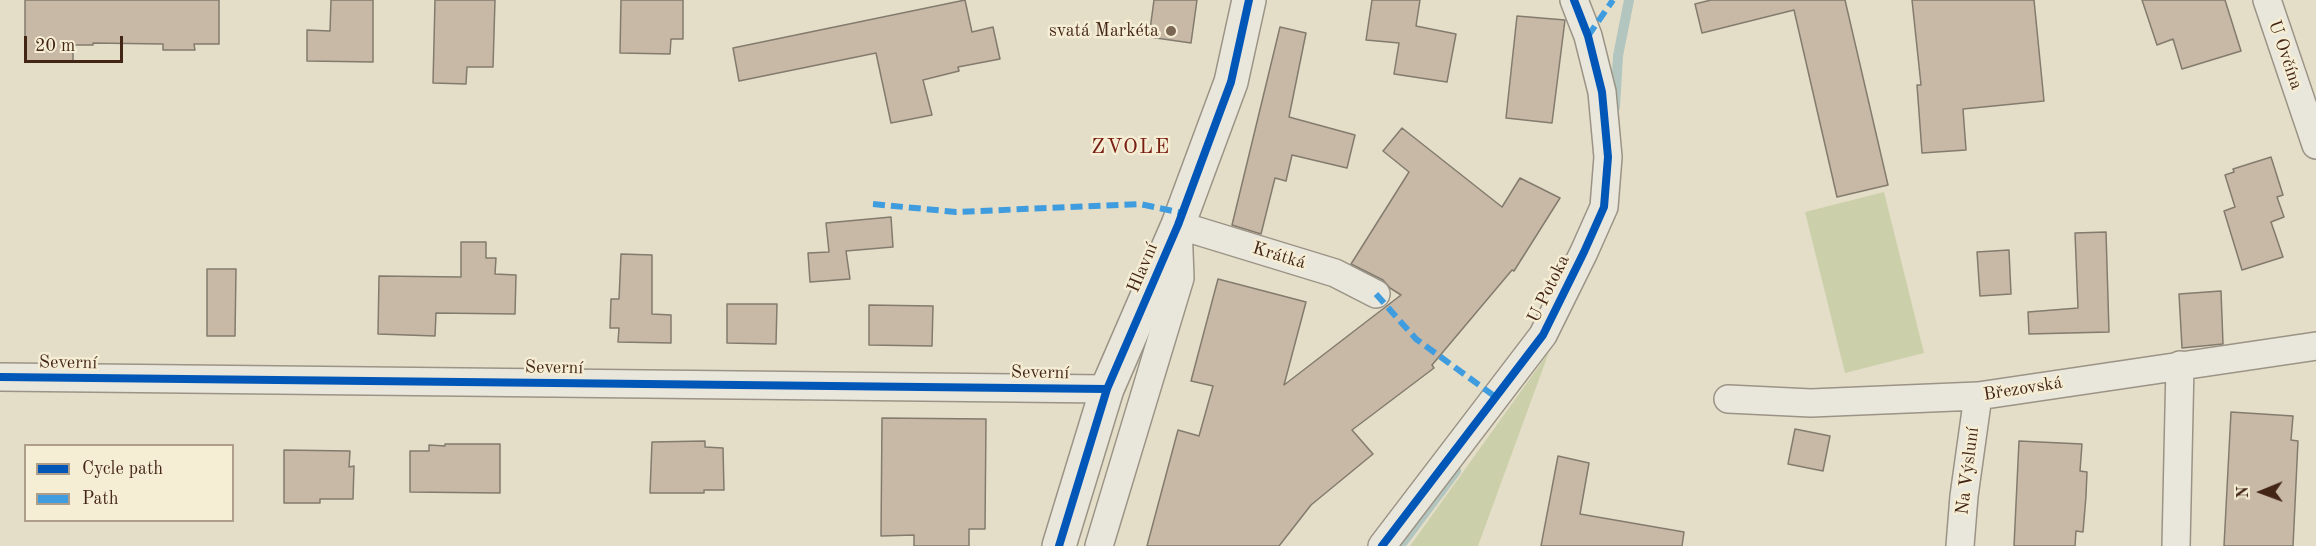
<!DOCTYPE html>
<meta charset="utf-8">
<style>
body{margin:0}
#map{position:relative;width:2316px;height:546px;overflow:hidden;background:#e4dec8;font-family:"Old Standard TT",serif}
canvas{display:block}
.legend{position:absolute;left:24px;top:444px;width:210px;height:78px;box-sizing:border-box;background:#f5edd4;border:2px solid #ae9d88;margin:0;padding:8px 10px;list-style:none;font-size:18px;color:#432516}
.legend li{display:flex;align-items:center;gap:12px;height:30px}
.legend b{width:30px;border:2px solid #ae9d88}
.north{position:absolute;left:2232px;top:462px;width:60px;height:60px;-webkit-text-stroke:4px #f5edd4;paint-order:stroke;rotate:269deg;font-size:16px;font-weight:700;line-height:24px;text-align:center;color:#432516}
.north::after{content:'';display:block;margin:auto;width:21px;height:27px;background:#432516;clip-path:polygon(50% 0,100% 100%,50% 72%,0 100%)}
.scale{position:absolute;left:24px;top:36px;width:99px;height:27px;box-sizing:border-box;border:3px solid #432516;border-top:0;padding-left:8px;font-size:18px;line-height:21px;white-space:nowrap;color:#432516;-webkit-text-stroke:4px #f5edd4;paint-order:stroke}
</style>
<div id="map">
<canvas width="2316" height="546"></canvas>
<ul class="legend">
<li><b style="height:8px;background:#0057b8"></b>Cycle path</li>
<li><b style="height:8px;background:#3f9cdf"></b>Path</li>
</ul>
<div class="north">N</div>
<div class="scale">20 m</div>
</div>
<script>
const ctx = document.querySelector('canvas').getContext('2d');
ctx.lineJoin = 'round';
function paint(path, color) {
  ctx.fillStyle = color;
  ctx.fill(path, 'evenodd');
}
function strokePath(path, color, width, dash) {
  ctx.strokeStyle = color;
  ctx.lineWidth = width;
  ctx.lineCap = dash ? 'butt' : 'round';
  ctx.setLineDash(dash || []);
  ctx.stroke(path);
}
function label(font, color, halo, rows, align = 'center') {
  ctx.font = font + ' "Old Standard TT",serif';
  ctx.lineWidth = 5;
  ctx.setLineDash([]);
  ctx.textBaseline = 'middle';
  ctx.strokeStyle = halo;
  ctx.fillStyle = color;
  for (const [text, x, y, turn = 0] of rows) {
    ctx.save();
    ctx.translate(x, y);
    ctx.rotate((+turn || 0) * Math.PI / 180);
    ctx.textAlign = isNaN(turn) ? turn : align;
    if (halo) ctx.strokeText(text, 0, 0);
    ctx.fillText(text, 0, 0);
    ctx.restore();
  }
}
paint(new Path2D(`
 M1884,192L1924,353L1845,373L1805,212Z
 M1549,352L1478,546H1410Z`), '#ccd0aa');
strokePath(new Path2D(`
 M1615,107L1618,56L1629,0
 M1400,546L1456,471`), '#b2c6bf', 10);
const building = new Path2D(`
 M25,0H219V44H194L195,50H163V44L93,43V45H73V61H25Z
 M331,0H373V62L307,61V30L330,31Z
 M435,0H495L493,67H467L466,84L433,83Z
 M621,0H683V39H671L670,54L620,53Z
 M965,0L972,32L993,27L1000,59L958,67L959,71L923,80L932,115L891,123L876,53L739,81L733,48Z
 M1154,0H1197L1191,43L1149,37Z
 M1372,0H1420L1416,26L1456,34L1447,82L1394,74L1399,43L1366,40Z
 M1711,0H1845L1888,185L1837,197L1794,10L1702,33L1695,4Z
 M1912,0H2034L2044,101L1963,109L1966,150L1922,153L1917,85H1921Z
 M2142,0H2225L2241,51L2182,69L2173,39L2157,45Z
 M1517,16L1565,20L1552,123L1506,118Z
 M1280,27L1306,33L1289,117L1355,135L1347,168L1292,155L1286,181L1275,178L1261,234L1232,225Z
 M1402,128L1502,207L1520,178L1560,198L1514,271L1512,270L1432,365L1434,368L1352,430L1373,454L1311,505L1279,546H1147L1178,430L1199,436L1213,386L1191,381L1218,279L1306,302L1284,385L1401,295L1390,288L1383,280L1351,264L1409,172L1383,151Z
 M2271,157L2283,195L2277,197L2284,217L2271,222L2283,257L2242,270L2224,211L2235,207L2225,175L2234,172L2233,169Z
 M891,217L893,247L846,251L850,279L810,282L808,253L829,252L826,223Z
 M2106,232L2109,332L2029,334L2028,312L2078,308L2075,233Z
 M461,242H486V258H496L495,274L516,275L515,314L436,313L435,336L378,334L379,276L461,277Z
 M2009,250L2011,294L1980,296L1977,252Z
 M621,254L652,255V314L671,315V343L618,342L619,328H610L611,299H619Z
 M207,269H236L235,336H207Z
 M2221,291L2223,344L2182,348L2179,294Z
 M727,304H777L776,344L727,343Z
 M869,305L933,306L932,346L869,345Z
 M2231,412L2293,416L2291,440L2298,441L2293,546H2224Z
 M882,418L986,419L985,529H969V546H914V535L881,536Z
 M1795,429L1830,436L1823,471L1788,464Z
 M705,441V447L723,448L724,490H704V493H650L652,442Z
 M2019,441L2082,444L2080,471L2087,472L2086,496L2083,532L2076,531L2075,546H2014Z
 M445,444H500V493L410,492V451H429V445L445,446Z
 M284,450L350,451L349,467L354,466L353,499H320V503H284Z
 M1558,456L1589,463L1580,514L1684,532L1682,546H1541Z`);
paint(building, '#c8b8a6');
strokePath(building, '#837b6e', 1.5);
const minor = new Path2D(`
 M2267,0L2316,145
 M0,377L1107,389
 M1728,399L1811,403L1978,396L2316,346
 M1099,546L1180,278L1178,225L1335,273L1376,294
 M1382,546L1543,335L1584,252L1604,207L1608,157L1602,92L1588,36L1574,0
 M1960,546L1964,496L1978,396
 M2176,546L2180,365`);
const tertiary = new Path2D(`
 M1059,546L1107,389L1178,225L1231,82L1249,0`);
strokePath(minor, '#9b9385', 30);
strokePath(tertiary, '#9b9385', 36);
strokePath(minor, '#e9e6dc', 27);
strokePath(tertiary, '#e9e6dc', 33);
strokePath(new Path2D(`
 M1588,36L1613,0
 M873,204L956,212L1140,204L1182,213
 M1376,294L1416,339L1497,398`), '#3f9cdf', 6, [12, 6]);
strokePath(new Path2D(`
 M0,377L1107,389
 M1059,546L1107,389L1178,225L1231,82L1249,0
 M1382,546L1543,335L1584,252L1604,207L1608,157L1602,92L1588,36L1574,0`), '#0057b8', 8);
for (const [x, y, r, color] of [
 [1171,31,6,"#7b6654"]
]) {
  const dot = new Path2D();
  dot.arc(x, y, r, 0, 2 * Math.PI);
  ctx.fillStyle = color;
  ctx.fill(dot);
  strokePath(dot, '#f5edd4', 2);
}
label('18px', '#432516', '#f5edd4', [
 ["svatá Markéta",1159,31]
], 'right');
label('18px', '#432516', '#f5edd4', [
 ["U Ovčína",2285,55,71],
 ["Krátká",1279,256,17],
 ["Hlavní",1143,268,-67],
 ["U Potoka",1549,289,-64],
 ["Severní",68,363,1],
 ["Severní",554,368,1],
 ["Severní",1040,373,1],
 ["Březovská",2023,389,-9],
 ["Na Výsluní",1968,471,-83]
]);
ctx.letterSpacing = '1.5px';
label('21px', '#7a1f14', '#f5edd4', [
 ["ZVOLE",1131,147]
]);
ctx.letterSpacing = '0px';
</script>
